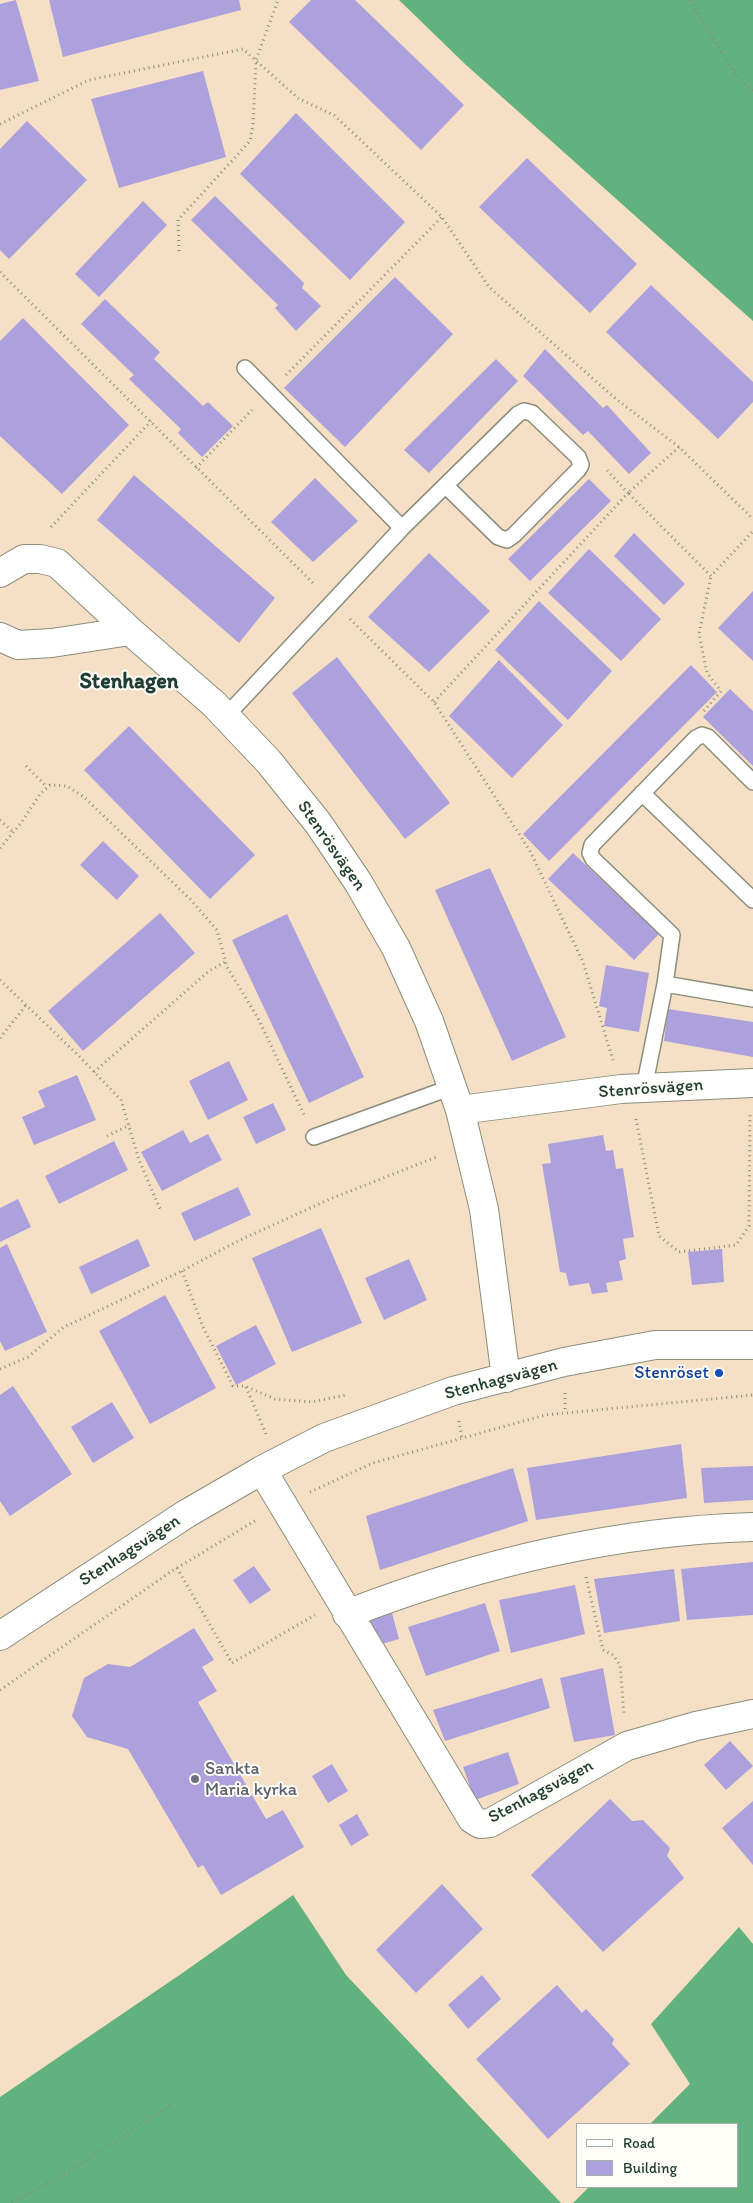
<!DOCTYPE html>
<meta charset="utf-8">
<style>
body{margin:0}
#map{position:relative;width:753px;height:2203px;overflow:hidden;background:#f5dfc5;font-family:Itim,sans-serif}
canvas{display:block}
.legend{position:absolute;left:576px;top:2123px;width:162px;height:65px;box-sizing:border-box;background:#fdfcf7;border:1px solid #a4b0a9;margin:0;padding:6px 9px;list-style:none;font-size:15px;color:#1f3d34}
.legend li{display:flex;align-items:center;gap:10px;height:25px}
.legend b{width:25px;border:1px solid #a4b0a9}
</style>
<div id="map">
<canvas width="753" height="2203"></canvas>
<ul class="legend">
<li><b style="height:6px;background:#fff"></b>Road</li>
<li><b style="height:14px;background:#ada1dd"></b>Building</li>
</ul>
</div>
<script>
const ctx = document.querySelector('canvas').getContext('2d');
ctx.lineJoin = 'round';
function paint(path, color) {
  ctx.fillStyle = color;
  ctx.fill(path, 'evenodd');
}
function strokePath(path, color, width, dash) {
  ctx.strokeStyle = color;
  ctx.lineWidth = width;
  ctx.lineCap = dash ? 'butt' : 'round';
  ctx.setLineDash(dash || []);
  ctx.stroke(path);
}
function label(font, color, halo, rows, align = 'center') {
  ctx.font = font + ' Itim,sans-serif';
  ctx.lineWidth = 4;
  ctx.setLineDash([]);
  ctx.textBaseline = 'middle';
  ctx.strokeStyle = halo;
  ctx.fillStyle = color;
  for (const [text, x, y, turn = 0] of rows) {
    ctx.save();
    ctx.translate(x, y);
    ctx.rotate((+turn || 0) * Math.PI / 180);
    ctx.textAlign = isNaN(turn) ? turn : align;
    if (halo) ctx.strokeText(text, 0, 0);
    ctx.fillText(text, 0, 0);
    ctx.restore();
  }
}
paint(new Path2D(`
 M399,0H753V321L465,64Z
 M293,1895L346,1975L561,2203H0V2097L181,1974Z
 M739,1927L753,1944V2203H573L589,2187H737V2124H650L690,2084L651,2024Z`), '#61b27e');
paint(new Path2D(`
 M16,0L39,81L0,90V4Z
 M49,0H239L241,10L63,57Z
 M311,0H355L464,105L421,150L289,22Z
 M203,71L226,157L119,188L91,99Z
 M296,113L405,222L350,280L240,174Z
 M27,121L87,180L9,259L0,250V149Z
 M527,158L637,264L590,313L479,207Z
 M215,196L304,283L302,288L321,306L296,331L275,308L278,305L191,220Z
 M143,201L167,225L99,297L75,274Z
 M395,277L453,334L345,447L284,388Z
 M651,285L753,382V402L718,439L606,332Z
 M105,299L160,352L154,359L203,406L208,402L233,426L202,457L178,433L181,429L129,379L134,375L81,324Z
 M23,318L129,425L62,494L0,436V341Z
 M545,349L603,408L607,405L651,453L629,474L588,431L583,435L523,376Z
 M496,359L518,381L429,473L404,450Z
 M134,475L275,598L239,643L97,520Z
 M315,478L358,521L313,562L271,522Z
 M589,479L611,501L530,581L508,559Z
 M634,533L685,584L664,605L614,556Z
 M589,549L661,619L621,661L548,593Z
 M429,553L490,611L429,672L368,617Z
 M753,591V661L718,628Z
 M539,601L612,671L568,720L495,650Z
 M337,657L450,803L405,839L292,693Z
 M499,660L563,725L512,778L449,716Z
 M691,665L717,692L549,861L523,834Z
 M730,689L753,711V766L703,717Z
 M129,726L255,855L210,899L84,770Z
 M103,841L139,876L117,900L80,865Z
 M573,853L659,934L634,960L548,879Z
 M490,868L566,1037L512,1061L435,890Z
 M160,913L195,953L83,1051L48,1011Z
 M287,914L364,1077L309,1103L232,940Z
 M606,965L649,973L639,1032L604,1026L607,1008L599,1006Z
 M668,1009L753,1022V1057L664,1041Z
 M229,1061L248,1100L208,1120L189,1081Z
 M77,1075L96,1120L34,1145L22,1117L45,1107L38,1091Z
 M273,1103L286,1130L256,1144L243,1117Z
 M183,1130L190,1143L208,1134L222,1160L162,1191L141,1152Z
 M603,1135L606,1151L613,1150L616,1169L623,1168L634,1237L623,1239L626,1259L619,1261L623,1280L606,1283L608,1292L592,1294L589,1283L569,1286L566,1273L560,1272L542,1164L551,1163L548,1144Z
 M114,1141L128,1170L59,1204L45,1176Z
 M238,1187L251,1215L194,1241L181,1213Z
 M18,1199L31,1227L0,1242V1208Z
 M321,1228L362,1323L292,1352L252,1258Z
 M138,1239L150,1266L91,1294L79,1267Z
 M7,1244L47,1332L5,1351L0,1341V1248Z
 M722,1249L724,1282L692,1285L688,1252Z
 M409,1259L427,1300L384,1320L365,1278Z
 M165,1295L216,1388L150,1424L99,1331Z
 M256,1325L276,1364L236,1385L216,1346Z
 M13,1386L72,1474L10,1516L0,1501V1395Z
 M112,1402L134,1438L93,1463L71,1427Z
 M681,1444L687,1498L536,1520L527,1468Z
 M753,1466V1500L704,1503L701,1468Z
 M513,1468L528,1521L380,1570L366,1516Z
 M753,1562V1615L687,1620L681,1569Z
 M254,1566L271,1590L250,1604L233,1580Z
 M674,1569L680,1621L604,1633L594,1579Z
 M575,1585L585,1634L511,1653L499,1600Z
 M485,1603L500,1651L426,1676L408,1627Z
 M392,1613L399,1639L375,1646L368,1621Z
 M194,1628L214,1660L202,1667L217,1691L198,1702L266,1819L283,1810L304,1847L221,1895L203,1865L198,1868L128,1749L87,1737L72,1716L84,1678L108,1664L130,1667Z
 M603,1668L615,1735L574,1742L560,1678Z
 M542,1678L550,1708L445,1741L433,1710Z
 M730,1741L753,1766L726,1790L704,1765Z
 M508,1752L519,1784L475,1800L463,1767Z
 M332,1764L348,1791L328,1803L312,1776Z
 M610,1799L632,1821L643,1820L670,1848L667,1856L684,1878L603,1952L531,1875Z
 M753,1801V1865L722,1828Z
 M357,1814L369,1835L351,1846L339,1825Z
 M442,1884L483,1929L416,1993L376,1950Z
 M482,1975L501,1999L468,2029L448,2005Z
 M557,1985L582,2013L586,2009L614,2039L612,2044L630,2064L548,2139L476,2059Z`), '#ada1dd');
const service = new Path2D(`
 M245,368L402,528
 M226,716L402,528L518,414L524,411L532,413L578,457L581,465L578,470L514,535L507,540L498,537L446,486
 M642,793L753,900
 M665,984L753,999
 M644,1088L665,984L672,935L593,859L590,853L592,845L696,738L702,735L708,737L753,782
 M314,1137L452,1087`);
const minor = new Path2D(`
 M0,573L24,559H40L57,563L130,631L214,704L269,762L318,823L358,882L396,948L429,1021L460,1110L484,1209L506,1378
 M0,637L18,645L52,643L130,631
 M460,1110L621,1089L753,1083
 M262,1470L472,1819L480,1824L490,1823L627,1746L696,1726L753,1714
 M347,1614C476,1564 614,1531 753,1527
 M0,1636L186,1514L262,1470L324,1438L453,1391L564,1362L655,1345H753`);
strokePath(service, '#8a8e7c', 18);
strokePath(minor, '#8a8e7c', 30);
strokePath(new Path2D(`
 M690,0L733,71L753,92
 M0,124L89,80L243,49L299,99L334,115L442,217L489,287L616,399L679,447L753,519
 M179,251L178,220L250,141L253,125L256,60L278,0
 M0,272L315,585
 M286,375L442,217
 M679,447L628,493L711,576L753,531
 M196,468L252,410
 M51,527L151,421
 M350,619L434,702L530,851L583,962L613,1060
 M434,702L628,493L605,468
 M704,711L721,691L707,673L699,634L711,576
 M26,766L47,787
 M0,820L13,832
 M0,848L21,823L40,794L50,785L67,786L84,797L190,899L217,930L227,967L258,1018L304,1115
 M0,980L80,1057L121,1100L139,1160L160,1209
 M0,1038L27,1004
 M94,1072L209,971L225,962
 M636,1119L659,1236L679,1252L736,1245L749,1226L750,1113
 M107,1136L130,1125
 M182,1271L203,1327L233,1386H245L275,1399L312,1402L346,1395
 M0,1369L28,1357L64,1327L182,1271L238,1241L330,1199L439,1156
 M246,1387L266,1434
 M565,1393V1413
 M459,1421L462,1439
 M310,1492L373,1463L545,1415L753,1395
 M177,1568L232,1663L315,1615
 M586,1577L603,1650L613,1655L620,1665L624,1714
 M0,1690L172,1571L258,1519
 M12,2203L84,2162L171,2105`), '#8a8e7c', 3, [1, 4]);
strokePath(service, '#fff', 15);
strokePath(minor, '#fff', 28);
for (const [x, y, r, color] of [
 [719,1373,5,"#1a4fb4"],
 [195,1779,5,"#6b7280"]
]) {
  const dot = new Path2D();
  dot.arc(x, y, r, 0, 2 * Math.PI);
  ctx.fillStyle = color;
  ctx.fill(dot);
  strokePath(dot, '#fdfcf7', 2);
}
label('18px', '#1f3d34', '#fdfcf7', [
 ["Stenrösvägen",331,846,55],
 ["Stenrösvägen",651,1089,-4],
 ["Stenhagsvägen",501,1380,-15],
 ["Stenhagsvägen",130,1551,-33],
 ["Stenhagsvägen",541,1792,-28]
]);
label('18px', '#164399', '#fdfcf7', [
 ["Stenröset",709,1373]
], 'right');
label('18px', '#5b616d', '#fdfcf7', [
 ["Sankta",205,1769],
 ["Maria kyrka",205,1790]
], 'left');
label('bold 22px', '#1f3d34', '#fdfcf7', [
 ["Stenhagen",129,682]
]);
</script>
